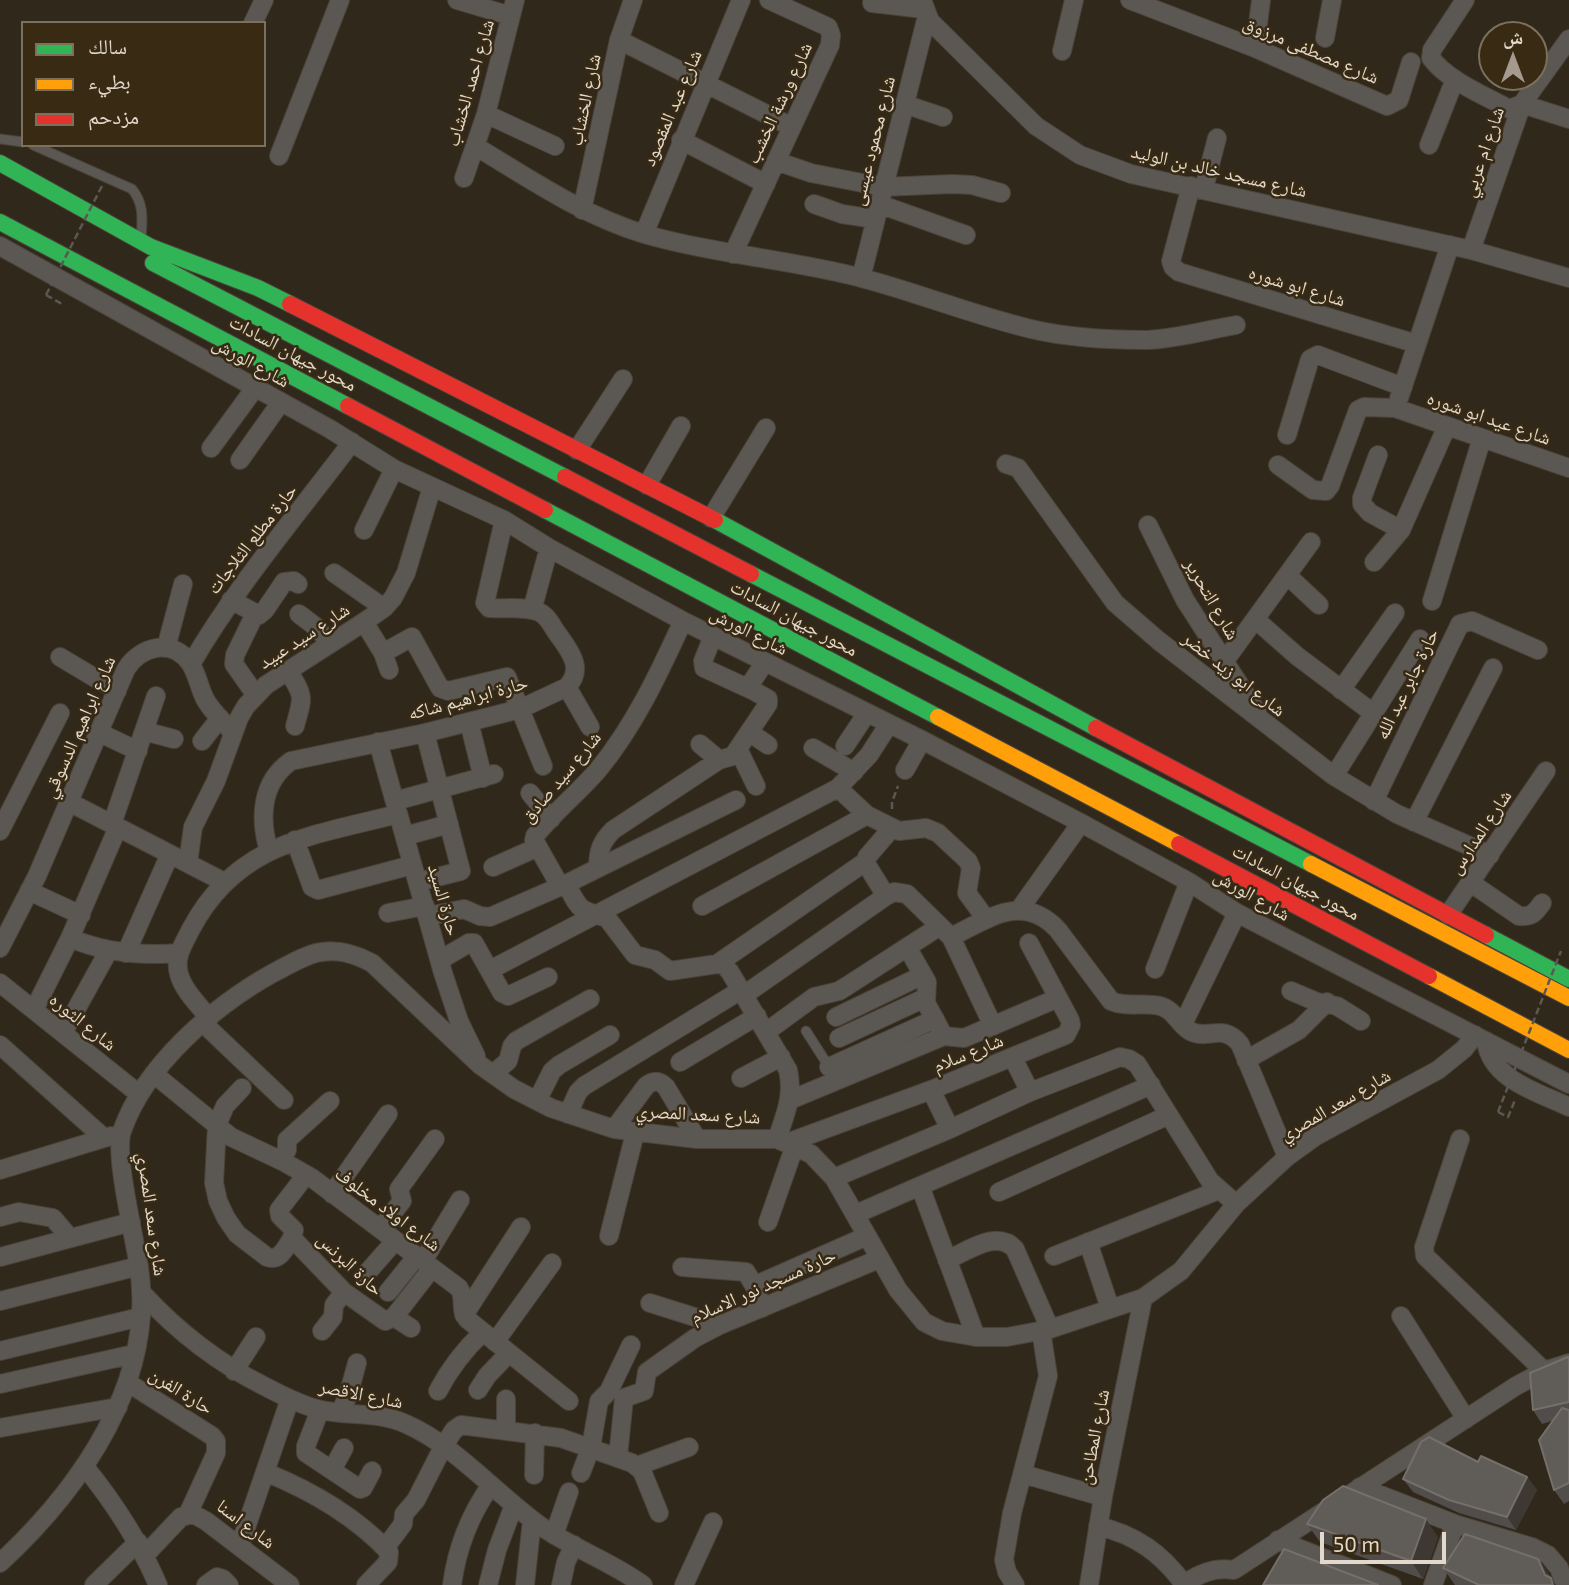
<!DOCTYPE html>
<meta charset="utf-8">
<style>
body{margin:0}
#map{position:relative;width:1569px;height:1585px;overflow:hidden;background:#30281b;font-family:"Exo 2","Noto Naskh Arabic",sans-serif}
canvas{display:block}
.legend{position:absolute;left:21px;top:21px;width:245px;height:126px;box-sizing:border-box;background:#382a13;border:2px solid #7c705d;margin:0;padding:9px 12px;list-style:none;font-size:21px;color:#e2d9cc}
.legend li{display:flex;align-items:center;gap:14px;height:35px}
.legend b{width:35px;border:2px solid #7c705d}
.north{position:absolute;left:1478px;top:21px;width:70px;height:70px;box-sizing:border-box;background:#382a13;border:2px solid #7c705d;border-radius:50%;rotate:0deg;font-size:19px;font-weight:700;line-height:28px;text-align:center;color:#e2d9cc}
.north::after{content:'';display:block;margin:auto;width:24px;height:32px;background:#a49b8e;clip-path:polygon(50% 0,100% 100%,50% 72%,0 100%)}
.scale{position:absolute;left:1320px;top:1532px;width:126px;height:32px;box-sizing:border-box;border:4px solid #e2d9cc;border-top:0;padding-left:9px;font-size:21px;line-height:24px;white-space:nowrap;color:#e2d9cc;-webkit-text-stroke:5px #382a13;paint-order:stroke}
</style>
<div id="map">
<canvas width="1569" height="1585"></canvas>
<ul class="legend">
<li><b style="height:9px;background:#30b455"></b>سالك</li>
<li><b style="height:9px;background:#ff9f0a"></b>بطيء</li>
<li><b style="height:9px;background:#e5322d"></b>مزدحم</li>
</ul>
<div class="north">ش</div>
<div class="scale">50 m</div>
</div>
<script>
const ctx = document.querySelector('canvas').getContext('2d');
ctx.lineJoin = 'round';
function strokePath(path, color, width, dash) {
  ctx.strokeStyle = color;
  ctx.lineWidth = width;
  ctx.lineCap = dash ? 'butt' : 'round';
  ctx.setLineDash(dash || []);
  ctx.stroke(path);
}
function paint(path, color) {
  ctx.fillStyle = color;
  ctx.fill(path, 'evenodd');
}
function label(font, color, halo, rows, align = 'center') {
  ctx.font = font + ' "Exo 2","Noto Naskh Arabic",sans-serif';
  ctx.lineWidth = 5;
  ctx.setLineDash([]);
  ctx.textBaseline = 'middle';
  ctx.strokeStyle = halo;
  ctx.fillStyle = color;
  for (const [text, x, y, turn = 0] of rows) {
    ctx.save();
    ctx.translate(x, y);
    ctx.rotate((+turn || 0) * Math.PI / 180);
    ctx.textAlign = isNaN(turn) ? turn : align;
    if (halo) ctx.strokeText(text, 0, 0);
    ctx.fillText(text, 0, 0);
    ctx.restore();
  }
}
const lane = new Path2D(`
 M0,139L23,142
 M33,145L132,189C145,205 142,221 141,240
 M806,1031L831,1070`);
const street = new Path2D(`
 M457,0L511,16
 M922,0L930,21L1036,126L1080,155L1131,174L1471,250L1569,278
 M1130,0L1255,48L1387,106L1399,100L1411,62
 M1465,0L1432,50L1431,58C1448,81 1484,95 1509,109L1522,104L1569,119
 M872,3L924,9
 M253,23L264,0
 M1325,38L1332,0
 M619,40L792,127
 M1255,48L1261,0
 M1062,51L1074,0
 M904,104L943,117
 M486,114L555,146
 M681,140L766,184
 M1429,145L1455,79
 M475,146C530,179 582,215 644,234C714,254 787,259 858,277C916,292 972,315 1031,329C1069,338 1108,340 1147,340C1176,339 1207,330 1236,325
 M279,156L340,0
 M776,161L811,173L883,187L952,184L972,185L1001,193
 M464,178L486,114L515,0
 M1191,186L1171,261L1173,267L1179,272L1417,344
 M1204,188L1217,138
 M814,204L842,214L875,219
 M879,204L966,235
 M582,210L619,40L633,0
 M644,234L741,0
 M0,246L330,429L394,469L504,520L549,548L683,621L922,740L1081,823L1189,882L1237,913L1569,1084
 M1471,250L1522,104L1569,39
 M733,254L830,45L831,35L828,27L769,0
 M861,278L927,16
 M1399,398L1450,245
 M1287,435L1310,359L1318,355L1403,387
 M211,448L255,388
 M577,450L623,379
 M1378,455L1362,498V504L1370,513L1401,530
 M240,460L281,402
 M1006,464L1018,468L1115,603L1159,641L1334,776L1397,814L1490,855
 M1278,465L1313,490L1326,491L1330,486L1358,410L1364,407L1395,408L1569,468
 M647,485L681,426
 M711,518L766,428
 M1148,525L1185,600L1257,712
 M364,530L394,469
 M1374,562L1401,530L1447,426
 M334,573L384,608
 M1287,575L1319,605
 M231,600L259,615L265,610L284,582L294,581L298,584
 M1432,601L1482,438
 M532,610L549,548
 M255,614L235,655L234,664L255,694
 M299,614L316,627L330,643
 M1255,619L1297,656L1373,713
 M364,622L383,653L389,670
 M713,636L703,661L704,668L754,691
 M166,648L183,584
 M383,653L412,637L440,688L448,691L507,677L543,766
 M60,657L117,691
 M1224,662L1311,542
 M191,664C237,585 297,515 352,442
 M288,671C305,697 303,697 295,726
 M567,687L590,727
 M1341,690L1395,613
 M469,722L483,778
 M144,731L174,739
 M749,732L768,745
 M100,733L138,751
 M202,741L220,718
 M378,742L443,973L459,1021L476,1056
 M700,744L719,760L733,756L768,704V699L754,691L751,683L765,662
 M845,746L867,713
 M813,748L854,772
 M738,749L756,786
 M905,770L922,740
 M1334,776L1420,639
 M838,788L867,815L899,831L926,828L938,833L968,861L971,868L967,893L986,919
 M530,793L551,819
 M395,801L494,774
 M1374,801L1460,624L1472,621L1538,650
 M69,802L224,882
 M1414,822L1493,668
 M112,824L156,696
 M0,831L60,713
 M405,836L449,824
 M295,840L312,887L318,890L412,865
 M269,851C259,818 261,782 291,761L425,733L520,709L567,687C585,668 569,650 557,633C552,626 547,615 539,612C526,606 504,609 489,608L485,603L504,520
 M188,863L193,827L216,781L239,718L246,706L266,685L364,622L384,608L393,598L406,573L432,487
 M493,867L538,847
 M598,868C598,851 601,842 613,830L719,760
 M418,882L461,871L425,733
 M1471,883L1519,916C1532,917 1535,913 1542,903
 M566,884C581,911 577,909 607,918L635,955L655,960L670,971L717,964L724,965L730,972L788,1070C794,1096 785,1115 777,1139
 M560,886L534,840L535,836C554,812 578,793 598,770C635,725 659,673 683,621
 M29,891L81,915
 M886,896L865,862L867,857L892,828
 M702,906L867,815
 M1019,910L1081,823
 M388,913L425,906
 M1448,915L1546,771
 M428,916L464,909L480,916L490,917L566,884L736,800
 M951,937C988,919 1023,892 1058,930L1111,1001C1127,1008 1144,1002 1160,1006C1175,1010 1178,1024 1190,1031C1208,1041 1222,1022 1240,1044L1287,1157
 M70,938C105,953 141,956 179,953
 M907,947L927,982L926,1003L940,1029
 M0,948L37,876L126,669C140,647 172,637 190,663C197,673 199,687 205,699C212,712 224,722 233,733
 M126,953L170,854
 M440,960L469,943H474L502,993L508,996L548,977
 M717,964L865,862
 M1155,969L1189,882
 M490,970L838,788L869,755L889,724
 M0,983L139,1094
 M1291,991L1317,1002L1337,1006L1361,1021
 M744,995L886,896L894,892L907,894L951,937L993,1026
 M34,1010L70,938L118,827
 M836,1017L923,975
 M209,1018C199,1005 183,990 179,974C174,957 184,943 191,929C237,842 312,836 398,814
 M203,1023L284,1100
 M1183,1024L1237,913
 M766,1032L814,997L839,991L847,986L940,926
 M63,1033L109,950
 M839,1038L925,998
 M1486,1041C1491,1080 1538,1092 1569,1107
 M0,1045L104,1138
 M1013,1058L1030,1092
 M1246,1060L1299,1030L1327,1002
 M680,1062L757,1016
 M829,1067L935,1019
 M154,1074L231,1137L284,1162L312,1178L459,1288C466,1299 459,1309 467,1319L569,1401
 M493,1074L508,1061L512,1046L516,1041L590,999
 M741,1078L781,1057
 M242,1088L225,1106L217,1125L214,1183L218,1201L226,1218L237,1234L267,1257C280,1262 286,1247 292,1238
 M931,1090L950,1129
 M790,1100L944,1036L964,1038L1058,998
 M537,1101L552,1071L559,1065L610,1035
 M568,1114L578,1092L584,1086L741,990
 M614,1129L646,1086C654,1080 659,1080 666,1087L697,1139
 M1460,1139L1424,1247L1425,1256L1544,1371
 M787,1143L931,1090L1066,1035L1071,1025L1070,1020L1029,943
 M280,1160L287,1150V1140L330,1101
 M0,1170L111,1136
 M306,1175L279,1210L280,1216L294,1230L292,1238L344,1292L385,1321L394,1317L411,1328
 M834,1178L950,1129L1030,1092L1120,1057L1129,1059L1137,1064L1210,1181L1236,1204
 M920,1186L976,1337
 M999,1192L1169,1115
 M332,1194L388,1114
 M856,1214L1151,1085
 M0,1217L19,1212L53,1218L70,1238
 M768,1222L795,1145
 M380,1229L402,1201L399,1189L435,1139
 M609,1236L635,1133
 M1088,1242L1110,1308
 M1054,1256L1219,1190
 M0,1257L131,1222
 M947,1260C968,1251 997,1229 1015,1249L1050,1329
 M423,1261L460,1200
 M682,1267L746,1272L755,1287
 M366,1274L395,1241
 M388,1292L417,1256
 M142,1293C178,1332 216,1362 264,1386C281,1395 299,1404 317,1409C347,1417 378,1411 406,1424C455,1445 498,1496 542,1527C574,1549 612,1562 643,1585
 M0,1301L139,1266
 M650,1303L720,1325
 M762,1308L756,1290V1285L867,1236
 M464,1315L521,1227
 M1401,1316L1466,1419
 M394,1317L432,1268
 M322,1331L333,1317L334,1305L344,1292
 M495,1342L552,1263
 M0,1351L140,1317
 M234,1371L256,1337
 M127,1382L212,1436L216,1441V1453L188,1514
 M0,1384L134,1354
 M478,1390L487,1376L509,1353
 M438,1391C450,1368 464,1350 483,1332
 M320,1410L306,1446V1453L360,1489L363,1488L372,1471
 M340,1412L348,1396L357,1363
 M0,1428L118,1407
 M506,1430V1399
 M618,1457L624,1398L644,1391L647,1372L695,1338L720,1325L879,1259
 M637,1466L689,1447
 M85,1467C115,1504 139,1541 158,1585
 M332,1470L344,1448
 M265,1472C312,1491 354,1515 389,1552L388,1562L366,1585
 M581,1473L591,1447L599,1401L609,1391L631,1345
 M1023,1474L1103,1497
 M534,1475L535,1433
 M1360,1487L1455,1524L1532,1547L1548,1555L1559,1568L1565,1585
 M1098,1526C1136,1535 1161,1553 1184,1584
 M554,1535L569,1492
 M1278,1540L1392,1585
 M240,1545L290,1399
 M385,1548L403,1524L404,1514L416,1500L443,1447L454,1430L461,1425L561,1438L632,1463L642,1471L659,1513
 M145,1555L181,1517L193,1514L206,1521L290,1585
 M0,1563C81,1488 159,1378 138,1262C134,1235 114,1153 122,1131C145,1065 214,1006 273,973C287,966 301,957 316,953C337,948 355,954 372,963L480,1065L514,1089L551,1108L614,1129L697,1139H777L811,1154L834,1178L898,1290L924,1322L942,1331L976,1337H1007L1050,1329L1143,1298L1181,1271L1236,1204L1287,1157L1316,1136L1438,1070L1464,1049L1475,1035
 M94,1585L138,1542
 M206,1585L217,1577L223,1579L229,1585
 M452,1585C457,1547 469,1516 491,1485
 M488,1585L497,1550L514,1505
 M525,1585L532,1520
 M561,1585L566,1562L574,1545
 M684,1585L713,1522
 M1015,1585L1007,1572L1004,1560L1012,1513L1048,1376L1041,1330
 M1089,1585L1103,1497L1143,1298
 M1182,1585C1199,1574 1213,1567 1234,1570L1516,1386L1544,1371L1569,1363
 M1433,1585L1455,1524`);
const fast = new Path2D(`
 M0,163L151,247L258,288L290,304
 M0,222L348,406
 M153,263L565,477
 M545,510L938,717
 M715,520L1096,728
 M751,574L1311,864
 M1486,935L1569,979`);
const slow = new Path2D(`
 M938,717L1179,844
 M1311,864L1569,998
 M1429,976L1569,1050`);
const jam = new Path2D(`
 M290,304L715,520
 M348,406L545,510
 M565,477L751,574
 M1096,728L1486,935
 M1179,844L1429,976`);
strokePath(lane, '#4b4339', 11);
strokePath(street, '#4b4339', 20);
strokePath(fast, '#4b4339', 18);
strokePath(slow, '#4b4339', 18);
strokePath(jam, '#4b4339', 18);
strokePath(new Path2D(`
 M46,295L62,304L63,302
 M892,809V802L898,786
 M1498,1112L1508,1117L1515,1100`), '#5b5751', 2.5, [7, 3.5]);
strokePath(lane, '#5b5853', 9);
strokePath(street, '#5b5853', 18);
strokePath(fast, '#30b455', 16);
strokePath(slow, '#ff9f0a', 16);
strokePath(jam, '#e5322d', 16);
strokePath(new Path2D(`
 M46,295L102,186
 M1498,1112L1561,951`), '#5b5751', 2.5, [7, 3.5]);
paint(new Path2D(`
 M1569,1357V1501L1564,1504L1554,1490L1552,1421L1542,1424L1533,1410Z
 M1478,1462L1527,1477L1537,1490L1516,1530L1459,1513L1413,1492L1403,1479Z
 M1307,1524L1438,1537L1423,1579L1320,1542Z
 M1538,1559L1556,1585H1455L1443,1568Z`), '#504d4a');
paint(new Path2D(`
 M1527,1477L1537,1490L1516,1530L1507,1517Z
 M1426,1519L1438,1537L1423,1579L1411,1561Z
 M1538,1559L1550,1577L1556,1585H1551L1545,1575Z`), '#3d3831');
const building = new Path2D(`
 M1568,1357H1569V1402L1533,1410L1530,1373Z
 M1562,1408L1569,1410V1483L1554,1490L1539,1440Z
 M1429,1437L1478,1462L1481,1456L1527,1477L1507,1517L1449,1500L1403,1479L1421,1442Z
 M1343,1486L1426,1519L1411,1561L1307,1524L1323,1500Z
 M1465,1534L1538,1559L1545,1575L1551,1578L1553,1585H1479L1443,1568Z
 M1284,1549L1378,1585H1263Z`);
paint(building, '#605c58');
strokePath(building, '#746f6a', 2);
label('19px', '#e2d9cc', '#382a13', [
 ["شارع مصطفى مرزوق",1311,50,23],
 ["شارع احمد الخشاب",470,83,-74],
 ["شارع الخشاب",585,100,-78],
 ["شارع ورشة الخشب",779,103,-65],
 ["شارع عبد المقصود",672,108,-67],
 ["شارع محمود عيسى",873,141,-76],
 ["شارع ام عربي",1483,152,-71],
 ["شارع مسجد خالد بن الوليد",1219,171,13],
 ["شارع ابو شوره",1297,286,17],
 ["محور جيهان السادات",293,353,28],
 ["شارع الورش",251,362,29],
 ["شارع عيد ابو شوره",1489,418,19],
 ["حارة مطلع الثلاجات",252,539,-52],
 ["شارع التحرير",1212,599,60],
 ["محور جيهان السادات",794,618,28],
 ["شارع الورش",749,631,27],
 ["شارع سيد عبيد",304,636,-33],
 ["شارع ابو زيد خضر",1234,674,38],
 ["حارة جابر عبد الله",1407,684,-64],
 ["حارة ابراهيم شاكه",468,698,-15],
 ["شارع ابراهيم الدسوقي",79,727,-66],
 ["شارع سيد صادق",561,777,-50],
 ["شارع المدارس",1480,832,-56],
 ["محور جيهان السادات",1296,882,28],
 ["شارع الورش",1252,895,30],
 ["حارة السيد",444,900,74],
 ["شارع الثوره",83,1022,39],
 ["شارع سلام",968,1053,-22],
 ["شارع سعد المصري",1335,1105,-30],
 ["شارع سعد المصري",698,1114,3],
 ["شارع اولاد مخلوف",388,1209,37],
 ["شارع سعد المصري",152,1214,82],
 ["حارة البرنس",350,1264,43],
 ["حارة مسجد نور الاسلام",763,1286,-24],
 ["حارة الفرن",181,1391,32],
 ["شارع الاقصر",361,1394,11],
 ["شارع المطاحن",1094,1437,-79],
 ["شارع اسنا",246,1524,37]
]);
</script>
